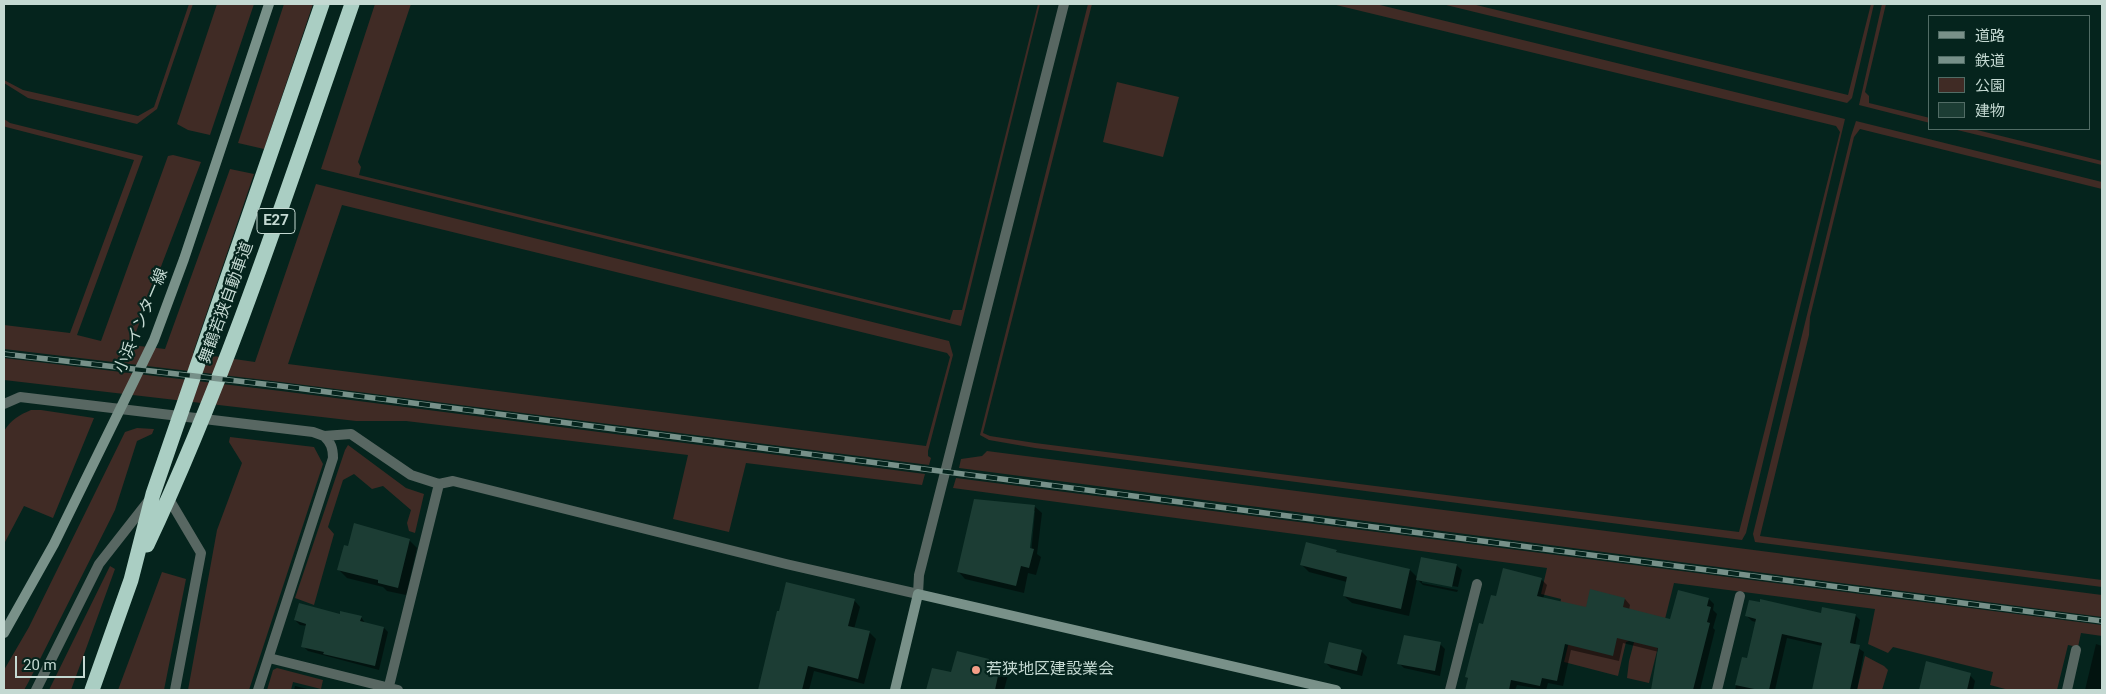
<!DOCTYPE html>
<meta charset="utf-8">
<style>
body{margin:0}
#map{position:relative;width:2106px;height:694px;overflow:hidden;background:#05241d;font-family:Roboto,"Noto Sans JP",sans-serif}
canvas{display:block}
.frame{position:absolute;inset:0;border:5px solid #c4d9d2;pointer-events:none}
.legend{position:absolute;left:1928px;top:15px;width:162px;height:115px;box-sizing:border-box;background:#05241d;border:1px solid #516c65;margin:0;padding:6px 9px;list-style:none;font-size:15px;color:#c4d9d2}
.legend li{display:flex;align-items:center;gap:10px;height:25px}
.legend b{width:25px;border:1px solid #516c65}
.scale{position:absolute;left:15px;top:656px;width:70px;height:22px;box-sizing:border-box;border:2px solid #c4d9d2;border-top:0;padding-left:6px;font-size:15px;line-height:18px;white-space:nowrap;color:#c4d9d2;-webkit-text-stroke:4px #05241d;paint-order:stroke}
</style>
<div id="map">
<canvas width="2106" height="694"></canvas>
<div class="frame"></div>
<ul class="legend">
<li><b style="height:6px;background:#799189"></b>道路</li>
<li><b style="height:6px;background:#779089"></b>鉄道</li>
<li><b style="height:14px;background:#402b25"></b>公園</li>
<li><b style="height:14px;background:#1c3d34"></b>建物</li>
</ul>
<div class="scale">20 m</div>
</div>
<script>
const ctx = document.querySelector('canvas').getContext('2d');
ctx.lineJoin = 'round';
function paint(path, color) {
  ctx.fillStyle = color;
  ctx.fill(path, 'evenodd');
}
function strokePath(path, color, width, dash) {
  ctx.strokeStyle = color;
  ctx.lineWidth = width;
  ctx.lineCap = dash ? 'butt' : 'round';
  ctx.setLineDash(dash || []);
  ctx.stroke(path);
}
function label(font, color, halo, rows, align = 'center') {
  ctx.font = font + ' Roboto,"Noto Sans JP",sans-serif';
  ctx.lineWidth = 4.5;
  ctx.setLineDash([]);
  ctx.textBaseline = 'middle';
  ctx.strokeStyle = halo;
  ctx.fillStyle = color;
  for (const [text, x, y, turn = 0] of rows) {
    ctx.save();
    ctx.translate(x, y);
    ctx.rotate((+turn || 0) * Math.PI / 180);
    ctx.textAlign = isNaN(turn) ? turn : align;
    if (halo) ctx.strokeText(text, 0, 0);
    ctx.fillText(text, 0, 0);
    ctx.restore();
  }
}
paint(new Path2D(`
 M189,4H193L157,109L137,124L28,98L4,83V80L23,90L138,116L154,107Z
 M217,4H254L210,135L188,130L177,124Z
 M284,4H313L264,149L238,143Z
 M375,4H411L358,162L361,167L359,175L950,320L953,310H962L1038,4H1040L961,326L321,169Z
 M1088,4H1092L983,433L990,436L1035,443L1739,532L1840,132L1836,126L1332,4H1376L1845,119L1746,533L1742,540L1035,448L989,440L980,435Z
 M1442,4H1472L1848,95L1871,4H1874L1852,98L1847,103Z
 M1882,4H1886L1865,92L1869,96V103L1930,118V123L1859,105Z
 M1117,82L1179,97L1163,157L1103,142Z
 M4,119L10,123L143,156L77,335L101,341L168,156L173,155L201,162L131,345L165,349L230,169L254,174L193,353L255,362L316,184L949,341L953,355L928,451V456L931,458L929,465L281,382L4,349V325L70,333L134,160L6,127L4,126ZM342,205L947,353L950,357L926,446L288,364Z
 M1856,121L2102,182V189L1860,129L1854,137L1810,317L1809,335L1760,536L2102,580V587L1755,542L1753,534L1851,136Z
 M1953,129H1973L2102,161V165Z
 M4,358L281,391L925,474L922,485L746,463L729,532L673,519L688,455L406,421H356L4,380Z
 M31,410H41L94,418L53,518L24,506L4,544V431C11,420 19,415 31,410Z
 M137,428L154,429L152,434L137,441L115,510L28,683L24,690H4V670L29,627L125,432Z
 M230,437L314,447L323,464L249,690H188L217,530L242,463L229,442Z
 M348,445L406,488L424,494L415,533L409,531L407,523L411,510L383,486L372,489L354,474L343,480L328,527L334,534L314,605L295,598L345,450Z
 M987,451L2102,595V617L959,468L961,459L982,456Z
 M956,478L2102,625V636L2081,633L2078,647L2068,645L2057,690H2009L1990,685L1993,672L1893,647L1888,653L1868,644L1875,609L1674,583L1649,683L1627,678L1629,661L1634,642L1632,640L1626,642L1618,676L1564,662L1574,621L1559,610L1561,599L1541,594L1547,568L953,488Z
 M110,566L115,569L71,690H49Z
 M162,572L186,579L164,690H118Z
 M1865,656L1884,666L1888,670L1882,690H1857Z
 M277,668L323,680L321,689L293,682L291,690H267L273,670Z`), '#402b25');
paint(new Path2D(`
 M1034,506L1042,513L1037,554L1041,557L1036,575L1028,573L1024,593L965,579L958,571ZM1033,511H1035L1031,554H1028Z
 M409,540L417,548L406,595L387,591L383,587L347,578L339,570L349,547Z
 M1307,544L1336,551L1339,554L1410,570L1418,578L1456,565L1462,570L1458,587L1422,580V583L1458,590L1457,592L1423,585L1417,579L1409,616L1352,603L1344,596L1347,582L1309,572L1301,564Z
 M1541,579L1547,585L1543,599L1587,609L1625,599L1630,605L1629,610L1671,620L1709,599L1714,604L1713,610L1717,614L1713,628L1715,630L1700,690H1652L1659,652L1623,643L1619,661L1571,650L1563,686L1548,683L1546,690L1517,685L1515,690H1468L1469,679L1466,677L1484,626L1497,597Z
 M854,600L860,607L854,629L869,632L876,639L864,684L814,671L809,690H759L778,612Z
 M1822,614L1855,615L1860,620L1855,646L1864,652L1857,690H1813L1822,646L1787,638L1775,690H1735L1743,658L1748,660L1756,622L1752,621L1747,616Z
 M361,617L365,623L384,628L388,632L379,670L308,651L303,646L307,626L300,625L295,620Z
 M1440,644L1445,649L1440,676L1404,668L1399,663Z
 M2096,644L2102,646V690H2085Z
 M1362,652L1367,657L1362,676L1331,668L1325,662Z
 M958,653L1001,663L1009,671L1004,690H928L933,669L952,674Z
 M1927,663L1968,673L1975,681L1973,690H1920Z
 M295,686L311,690H294Z`), '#0007');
paint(new Path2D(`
 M974,499L1035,505L1030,548L1034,549L1029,568L1021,566L1016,586L957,572Z
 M354,523L410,539L398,588L378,583V580L337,570L344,545L348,546Z
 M1306,542L1337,550L1336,552L1410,569L1401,609L1343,596L1347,577L1300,565Z
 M1421,557L1457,564L1452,587L1416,580Z
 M1503,568L1542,578L1537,596L1586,607L1590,589L1625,598L1623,607L1670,619L1678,590L1709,598L1707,606L1711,607L1707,622L1710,623L1693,690H1651L1658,648L1617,638L1613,656L1565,644L1557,681L1542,678L1540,686L1511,680L1509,690H1465L1468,678L1465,677L1479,623L1483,624L1491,595L1496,596Z
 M786,582L855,599L848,626L870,631L858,679L808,666L802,690H758L777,611H779Z
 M1760,599L1821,613L1822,607L1856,614L1850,643L1860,645L1850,690H1812L1822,643L1782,634L1769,690H1759L1735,685L1742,657L1747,658L1756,619L1745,616L1749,600L1760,602Z
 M299,603L340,614V611L362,616L360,621L384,627L375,666L323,654L324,652L301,647L306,624L294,620Z
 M1404,635L1441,642L1435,671L1397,664Z
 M1329,642L1362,650L1357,671L1324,663Z
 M957,651L1001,662L995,690H926L932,668L951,672Z
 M1926,661L1971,673L1967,690H1919Z`), '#1c3d34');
strokePath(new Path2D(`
 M169,499L201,553L175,690
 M36,690L99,564L150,499
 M1450,690L1477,584
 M1717,690L1740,596
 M2067,690L2076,650`), '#586762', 10);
strokePath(new Path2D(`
 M4,404L20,397L313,432L324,436L351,434L411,475L439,484L453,481L786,564L918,594L919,575L1064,4
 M269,658L398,690
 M258,690L333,458C333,448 331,443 324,436
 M388,690L439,484`), '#586762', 10);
strokePath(new Path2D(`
 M4,633L54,544L154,340L184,259L269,4
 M895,690L918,594L1336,690`), '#799189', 10);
strokePath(new Path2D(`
 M147,545C229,371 289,185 352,4
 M92,690L131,580L153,494L174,433L322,4`), '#aacec3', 15);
const rail = new Path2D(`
 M4,354L281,386L2102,621`);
strokePath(rail, '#779089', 5.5);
strokePath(rail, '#05241d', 4, [11]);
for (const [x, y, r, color] of [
 [976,670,5,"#f49e87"]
]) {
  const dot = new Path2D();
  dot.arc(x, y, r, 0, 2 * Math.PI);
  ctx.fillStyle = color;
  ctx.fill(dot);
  strokePath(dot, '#05241d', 2);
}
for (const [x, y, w] of [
 [276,221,38]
]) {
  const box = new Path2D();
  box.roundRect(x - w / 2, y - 12.5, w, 25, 4);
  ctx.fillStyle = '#05241d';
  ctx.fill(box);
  strokePath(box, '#c4d9d2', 1);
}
label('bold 15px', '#c4d9d2', null, [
 ["E27",276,221]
]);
label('16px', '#c4d9d2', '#05241d', [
 ["舞鶴若狭自動車道",227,303,-70],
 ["小浜インター線",142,321,-67]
]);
label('16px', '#c4d9d2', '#05241d', [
 ["若狭地区建設業会",986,670]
], 'left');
</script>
